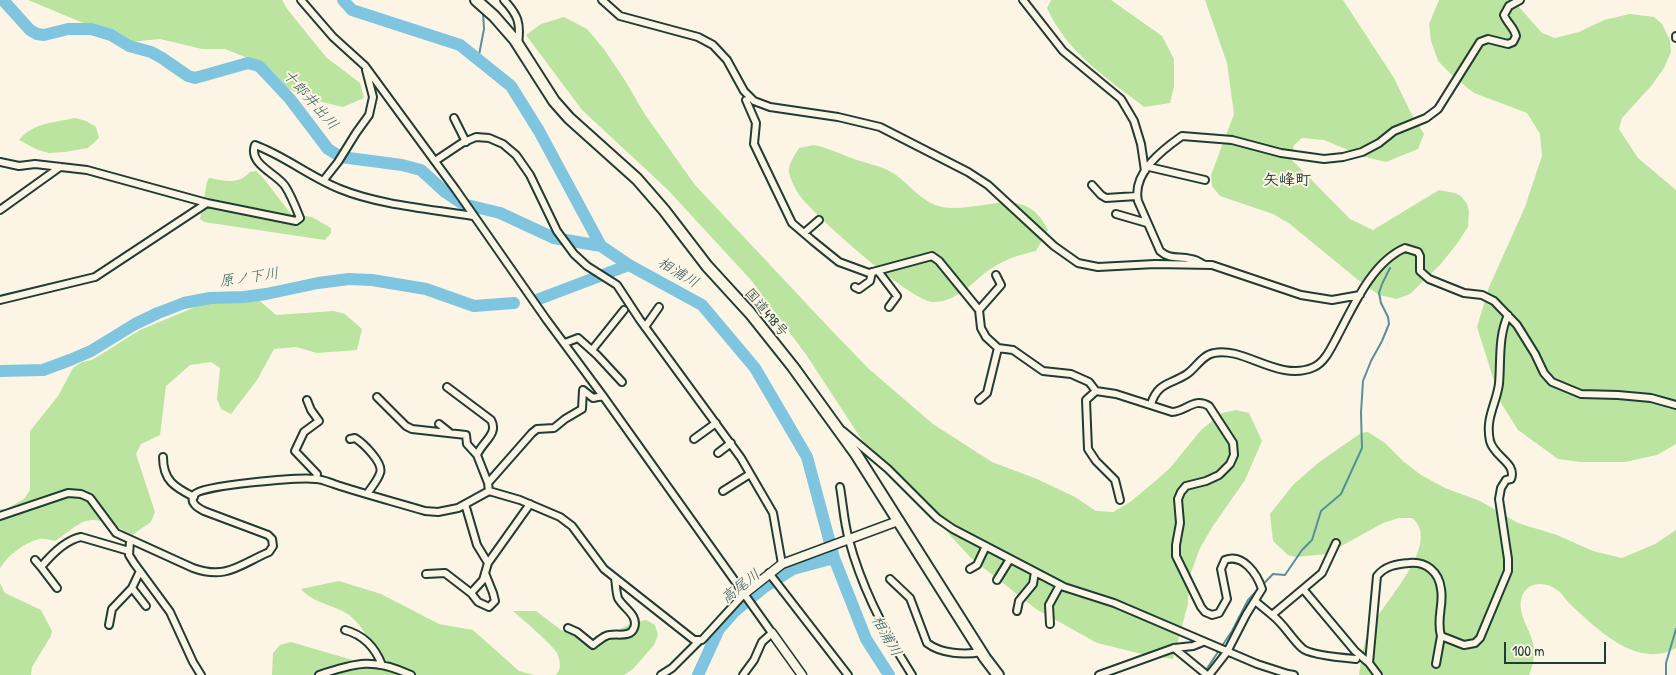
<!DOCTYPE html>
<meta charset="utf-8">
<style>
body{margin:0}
#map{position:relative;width:1676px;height:675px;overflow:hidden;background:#fcf5e5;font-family:"Patrick Hand",sans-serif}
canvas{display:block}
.scale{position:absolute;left:1504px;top:642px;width:102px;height:22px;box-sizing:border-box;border:2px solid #1f3d34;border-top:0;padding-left:6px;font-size:15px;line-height:18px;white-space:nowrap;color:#1f3d34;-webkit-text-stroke:4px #fcf5e5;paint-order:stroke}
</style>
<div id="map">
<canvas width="1676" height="675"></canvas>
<div class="scale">100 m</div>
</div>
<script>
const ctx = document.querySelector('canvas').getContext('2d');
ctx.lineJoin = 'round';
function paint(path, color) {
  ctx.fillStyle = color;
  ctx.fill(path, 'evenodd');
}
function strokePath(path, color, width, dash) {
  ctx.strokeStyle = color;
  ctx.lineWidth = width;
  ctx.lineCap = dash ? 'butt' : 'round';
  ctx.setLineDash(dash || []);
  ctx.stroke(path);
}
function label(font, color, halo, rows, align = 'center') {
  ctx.font = font + ' "Patrick Hand","Klee One",sans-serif';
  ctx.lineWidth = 4;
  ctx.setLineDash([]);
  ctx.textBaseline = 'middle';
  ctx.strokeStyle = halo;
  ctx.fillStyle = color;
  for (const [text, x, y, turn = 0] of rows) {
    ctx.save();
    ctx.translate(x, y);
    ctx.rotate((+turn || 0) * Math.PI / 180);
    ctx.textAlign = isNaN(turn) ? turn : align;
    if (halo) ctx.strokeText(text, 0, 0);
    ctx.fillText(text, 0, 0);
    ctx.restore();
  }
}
paint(new Path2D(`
 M28,0H282L288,10L326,57L360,83L364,98L343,107L309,99L289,89L245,57L225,49H202L160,39L129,42Z
 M1051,0H1111L1162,36L1174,59V87L1170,103L1144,107C1107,78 1067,53 1047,8Z
 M1205,0H1343L1394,78L1410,111L1424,134L1418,149L1386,162L1365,157L1324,140L1302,138L1294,145L1291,159L1350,219L1373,230L1439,190L1455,193L1461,196L1467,204L1469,211L1468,227L1456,245L1440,265L1410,294L1397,299L1379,295L1358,280L1290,224L1273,214L1220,196L1212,186L1211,175L1234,114L1227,63Z
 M1439,0H1513L1542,33L1555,38L1579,32L1604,20L1630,14L1654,17L1662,24L1670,40L1671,52L1664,68L1652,85L1622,118L1619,129L1638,158L1676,190V444L1657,455L1625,462H1580L1558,459L1518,430L1501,403L1477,327L1489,287L1525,207L1542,156L1540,134L1527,113L1474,93L1454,77L1438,61L1431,41L1429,24Z
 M564,17L587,29L604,49L626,82L644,113L695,185L835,334L869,369L933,424L992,462L1037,479L1075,497L1096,511L1113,512L1130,502L1153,483L1170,468L1201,430L1222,413L1236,410L1249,413L1262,441L1245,480L1213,526L1200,548L1189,578L1188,604L1173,659L1142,654L1097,643L1036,609L971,558L862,440L807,356L751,280L667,189L582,110L526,35L541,24Z
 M75,118L86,121L96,127L99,138L88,148L65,152L49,153L38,150L19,140C34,122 53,123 75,118Z
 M814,145C829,148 842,155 857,160C870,164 885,167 896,175C911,186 923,203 942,207C982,214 1024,181 1048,230L1036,251C1022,254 1009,258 997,265C975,277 961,302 933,302C910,301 816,217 800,196C796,191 790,179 789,172C788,164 795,155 799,148Z
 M256,171L264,179L291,214L312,217L331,228V233L325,240L204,222L200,219L207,182L209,178C226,181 238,185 250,172Z
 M217,298L260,301L276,315L334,311L345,314L362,329L357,350L317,353L296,347L274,349L257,380L231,414L221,409L217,399L220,368L211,362L190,365L166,386L160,435L141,444L136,454L155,512L151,522L132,535C118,527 97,514 81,523C72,528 64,535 55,541C50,540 44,538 39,539C24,543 8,555 0,568V509H6L24,499L30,490V431L58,396L73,368L82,362L92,360L140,330Z
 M1368,432L1385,443L1403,461L1421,475L1445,488L1480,501L1518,523L1557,535L1593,551L1622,558L1655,544L1676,530V648C1637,670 1596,628 1570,604C1565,599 1562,593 1557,590C1547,582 1530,581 1523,594C1514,613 1533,631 1534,649C1535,658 1532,667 1529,675H1359C1361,662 1363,645 1368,633C1379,606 1444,544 1412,518H1399L1383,523L1327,554L1296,557L1288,555L1273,541L1270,514L1293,485L1318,463L1361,433Z
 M339,581L381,594L439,624L473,630L519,671L534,675H272L273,653L280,645L291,642L363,663L373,660L375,649C367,637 360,623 349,615C333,604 314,604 301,589Z
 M0,583L5,593L41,610L52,631L51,636L32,667L31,675H0Z
 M513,611H536L561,630L594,641L635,622L646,620L655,625L658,635L654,645L633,669L624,675H556C562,669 560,660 557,653C551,643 523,620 513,611Z`), '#bbe4a0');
strokePath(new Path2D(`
 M478,60L484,29L483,12
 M1206,670L1232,631L1248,600L1273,574L1285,575L1302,550L1312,540L1321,511L1341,494L1362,448L1361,413L1363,381L1371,361L1382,341L1389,324L1388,317L1381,303L1379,293L1382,284L1390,268
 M1666,675V663L1676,629`), '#598f9b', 2);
strokePath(new Path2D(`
 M3,0L30,30L37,34L44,35L68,29H91L111,35L129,46L151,52L162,58L188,76L195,78L248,63L259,66L290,99L328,149L341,157L402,165L421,170L445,192L463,204L500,213L554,238L601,246
 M343,0L352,10L460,45L511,86L539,131L601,246L629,265L702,305L755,368L807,457L834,558L866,639L889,675
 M539,299L629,265
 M0,371L43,370L70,360L91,351L135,324L158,313L184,303L210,298L244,297L266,294L318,283L349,279L372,280L426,289L474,306L514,303
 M698,675L719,629L735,611L763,588L793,569L834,558`), '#7fc5e0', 12);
const minor = new Path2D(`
 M301,0L333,37L365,66L456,190L546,319L603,396L772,633L762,642L754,660L743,675
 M504,0C518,15 521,23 518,44
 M602,0L620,16L698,37L713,45L727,60L744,91L754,101L770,107L838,117L880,127L968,172L988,185L1054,246L1078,263L1098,267L1155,264L1212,265L1301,295L1332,300L1360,295
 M1023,0L1063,51L1121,99L1134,121L1141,144L1145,171
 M1676,36V38
 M746,100L756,123L754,144L792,223L813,241L839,262L869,273L932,256L939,261L979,310L981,328L986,337L998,348L1013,350L1043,371L1071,374L1089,382L1096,391
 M454,118L466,142
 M435,161L462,143L476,137L489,138L503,144L516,155L530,175L557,231L574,254L587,266L617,285L640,320L741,458L773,513L782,564
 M0,162L19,166L35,164L87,170L207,203L296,221L300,218C296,208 291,195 285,186C276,173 248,164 255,145C285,156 310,177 340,189C379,205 431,209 473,216
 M1149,167L1205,180
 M323,181L338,162L356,133L369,115L373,97L366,70
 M1092,185L1101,195L1106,198L1137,196
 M0,210L60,167
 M1116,214L1147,223
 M804,233L819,220
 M1203,264C1199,262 1195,259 1191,259C1179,256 1170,260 1160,251L1138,201C1132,173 1162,150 1182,136L1232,140L1281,153L1324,159L1343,157L1362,152L1379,143L1394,131L1426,118L1438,109L1480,42L1488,39L1508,44L1513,42L1516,36C1514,27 1507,23 1504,15L1509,6L1520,0
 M878,271L897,296L889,307
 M855,287L859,289L870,281L872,272
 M0,300L95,277L207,203
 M979,310L1001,285L996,275
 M645,327L659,307
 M565,343L578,338L597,355L622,382
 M592,350L624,310
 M447,387L491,420C499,434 482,442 477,455L488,483
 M377,397L406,426L412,429L466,435L467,444L477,455
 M307,400L311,410L319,421L304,432L295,451L317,474L316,479
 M979,400L987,393L998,348
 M1151,404C1158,382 1170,385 1187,374C1196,368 1202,355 1214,353C1244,346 1279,383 1314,367C1325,362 1331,348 1337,337C1353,307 1372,262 1405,248L1418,252L1420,256V271L1429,279L1464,293L1482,295L1494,301L1517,325L1535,354L1544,373L1552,382L1581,394L1618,395L1651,398L1676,405
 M439,424L449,432
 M843,431L888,469L937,518L953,529L1064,587L1114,603L1257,664L1288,674L1294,675
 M350,439L355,438C363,443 384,463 380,473C378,480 371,488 367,494
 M694,439L716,423
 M718,453L731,443
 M163,457C163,480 174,487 194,497
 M840,487C843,504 844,523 849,540C862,589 885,633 912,675
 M489,491L488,483L532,433L537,429L554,428L565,419L582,409L583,390L593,398L603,396
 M723,491L750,474
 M1120,500L1115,480L1096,461L1088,449L1086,400L1096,391L1116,394L1172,412C1187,411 1194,397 1209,406L1233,443L1234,455L1230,464L1219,475L1206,481L1186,486L1181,492L1178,499L1180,523L1176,545V556L1201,607L1205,612L1212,615L1219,613L1227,599L1221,569L1225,560C1243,553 1257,574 1262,589L1246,615L1227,652L1209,675
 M465,504L477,545L488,563L530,504
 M0,516L68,493L81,494L90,498L116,533L193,568C226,580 239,565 269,552L273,546L272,539L268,535L204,511C198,508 188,502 195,494C203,485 300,477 316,479C321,479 328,482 334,484C364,494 395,502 425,511L438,512L458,508L489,491L520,500L560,517L572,526L604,569L694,640H702L744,594
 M130,541L129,555L134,563L170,612L193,662L201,675
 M1336,543L1322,573L1303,589L1355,651L1369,663
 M35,560L41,567
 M970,569L977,565L986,546
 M769,573L848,675
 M426,574L445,573L471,593L483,580L488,563
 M890,579L910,598L927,643C941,654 965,655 981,652
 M997,580L1010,559
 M57,588L41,567C51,555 65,540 81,537L129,551
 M132,588L146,606
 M471,593L478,602L489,607L495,601L493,593L485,573
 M1255,601L1272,615L1303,589
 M1017,611L1019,601L1033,584L1035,572
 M1272,615C1284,624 1291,638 1302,648C1309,655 1344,658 1356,659
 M1050,624L1049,605L1060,585
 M109,625L112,609L132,588L140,571
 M568,628L577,632L593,645C597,642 601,638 606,636C614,632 630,639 634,628C639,615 623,608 618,598C616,592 616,584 615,578
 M345,630C364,635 375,647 382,665
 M1174,648L1207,675
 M1436,664L1441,636
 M319,675C357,662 374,658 411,675
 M661,675L672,668L699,641
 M1099,675L1174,648L1193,646L1203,642
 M1378,675L1369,663L1377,576C1385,566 1396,564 1409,563C1426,561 1439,572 1441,589C1444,605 1436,618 1441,636L1464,645L1475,643L1480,638L1508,571V559L1499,499L1501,488L1506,480L1511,479C1517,463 1494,457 1490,441C1485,418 1496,405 1499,384C1501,361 1498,337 1508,315`);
const tertiary = new Path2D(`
 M744,594L782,564L898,521
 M772,633L802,675`);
const trunk = new Path2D(`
 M476,0L494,16L515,40L554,101L569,118L637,179L664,210L707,266L750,313L793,367L856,454L985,658L998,675`);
strokePath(minor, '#1f3d34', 10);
strokePath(tertiary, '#1f3d34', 11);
strokePath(trunk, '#1f3d34', 14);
strokePath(minor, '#fcf5e5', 6);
strokePath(tertiary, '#fcf5e5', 8);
strokePath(trunk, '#fcf5e5', 10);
label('14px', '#1f3d34', '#fcf5e5', [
 ["国道498号",766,313,50]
]);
label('italic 15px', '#375f5f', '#fcf5e5', [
 ["十郎井出川",310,100,48],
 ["相浦川",678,273,31],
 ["原ノ下川",249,278,-8],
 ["高尾川",741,587,-38],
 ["相浦川",886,636,61]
]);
label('bold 16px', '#1f3d34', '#fcf5e5', [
 ["矢峰町",1287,181]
]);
</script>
